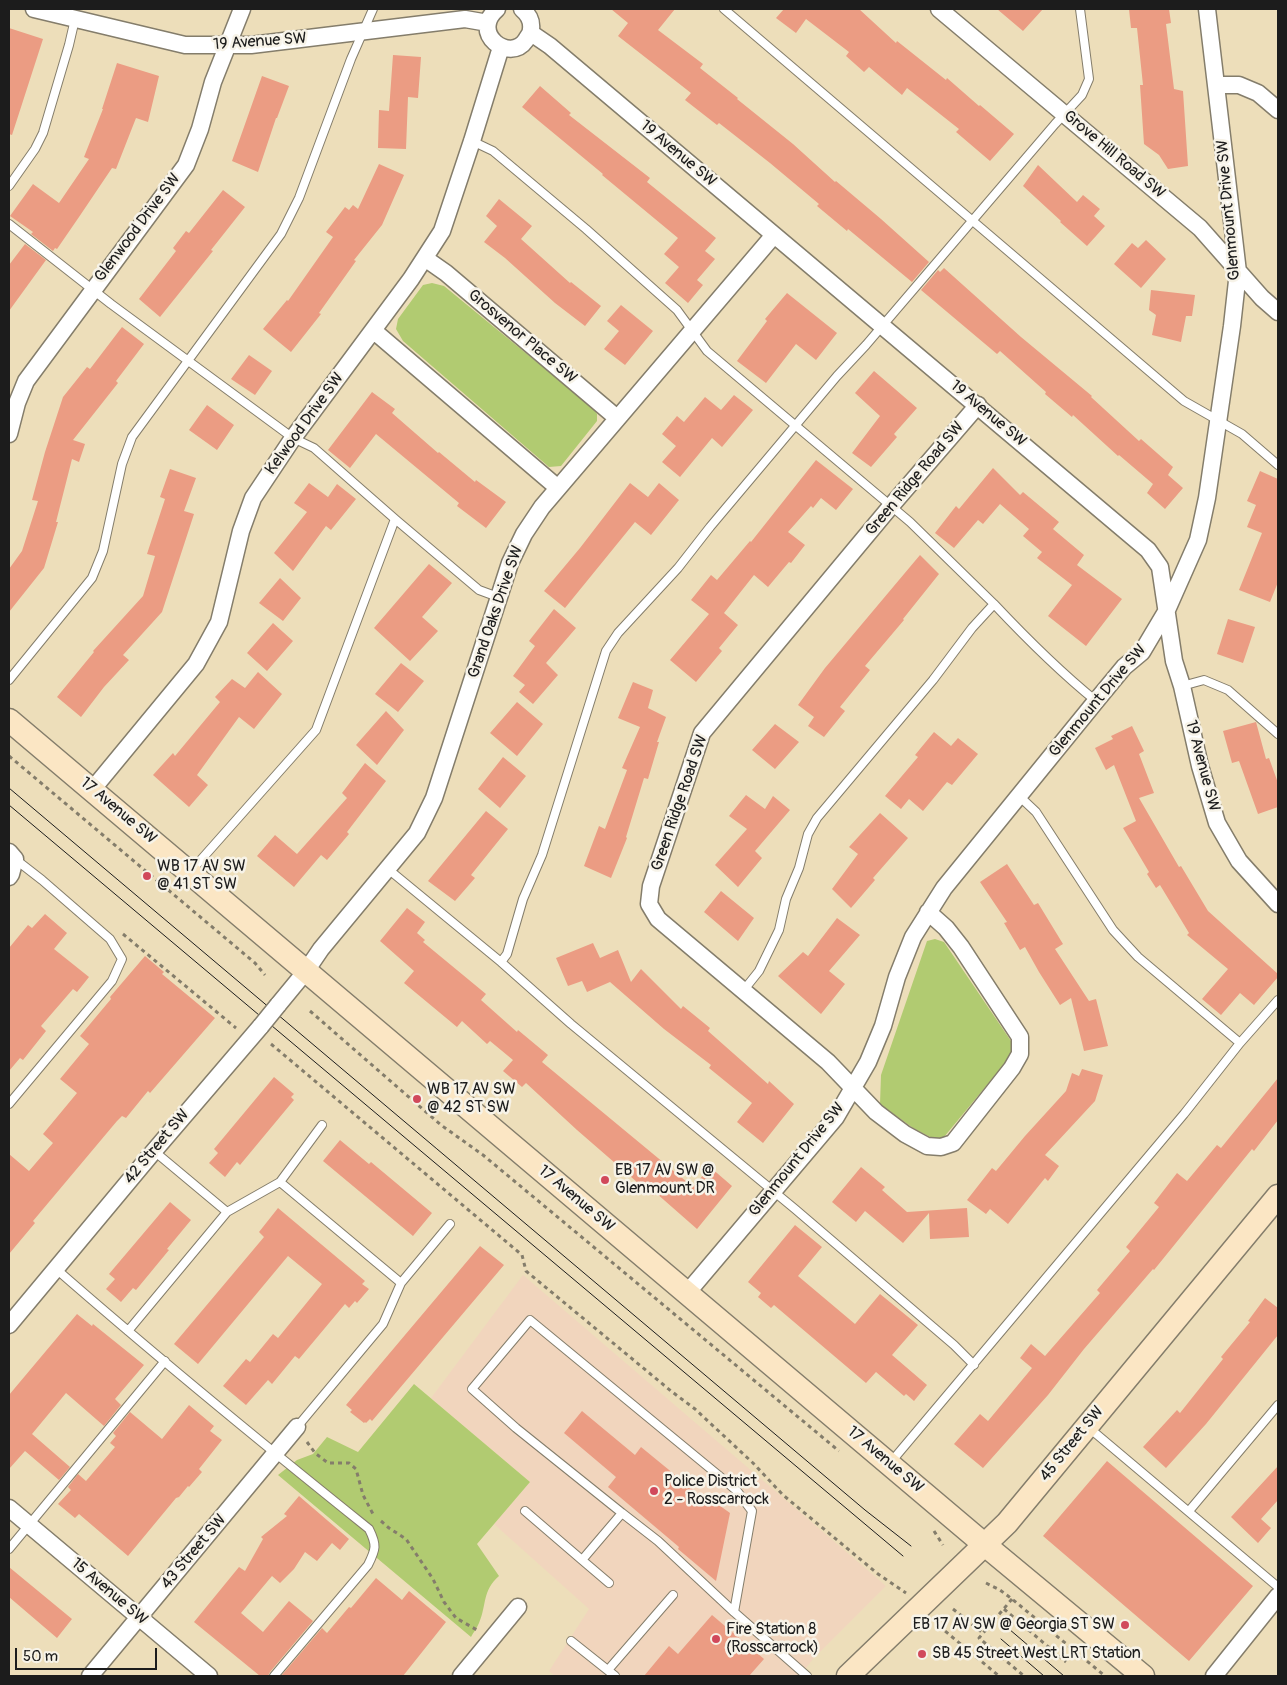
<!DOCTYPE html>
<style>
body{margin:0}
#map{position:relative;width:1287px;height:1685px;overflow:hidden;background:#eddeba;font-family:Pangolin,sans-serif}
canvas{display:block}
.frame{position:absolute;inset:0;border:10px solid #1c1c1c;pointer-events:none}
.scale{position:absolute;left:15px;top:1648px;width:142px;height:22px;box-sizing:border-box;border:2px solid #1c1c1c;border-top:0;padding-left:6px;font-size:15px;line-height:18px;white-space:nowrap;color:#1c1c1c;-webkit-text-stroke:4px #f7f3e8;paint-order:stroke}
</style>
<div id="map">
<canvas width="1287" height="1685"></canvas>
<div class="frame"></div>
<div class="scale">50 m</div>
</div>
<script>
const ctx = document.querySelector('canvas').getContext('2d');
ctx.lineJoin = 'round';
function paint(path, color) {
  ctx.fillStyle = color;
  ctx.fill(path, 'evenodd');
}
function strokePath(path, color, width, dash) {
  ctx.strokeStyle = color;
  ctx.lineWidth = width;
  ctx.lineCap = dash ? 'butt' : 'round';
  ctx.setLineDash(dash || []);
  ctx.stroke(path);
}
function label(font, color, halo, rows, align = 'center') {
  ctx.font = font + ' Pangolin,sans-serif';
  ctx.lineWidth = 5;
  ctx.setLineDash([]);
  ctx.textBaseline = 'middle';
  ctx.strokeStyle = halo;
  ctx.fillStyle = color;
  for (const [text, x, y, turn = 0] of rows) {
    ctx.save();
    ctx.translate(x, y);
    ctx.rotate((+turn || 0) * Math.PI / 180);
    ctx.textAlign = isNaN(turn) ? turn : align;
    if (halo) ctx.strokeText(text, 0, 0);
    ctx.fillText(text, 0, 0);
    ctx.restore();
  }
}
paint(new Path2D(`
 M523,1275L886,1586L813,1659L800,1676H555L549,1671L589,1609L494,1524L530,1482L431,1398Z`), '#f1d5bd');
paint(new Path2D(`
 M432,283L444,286L594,409L597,414V421L561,466L549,467L403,341L396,329L398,319L423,285Z
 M935,939L944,942L1013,1044L1011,1056L944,1137L934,1139L913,1128L880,1104L881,1075L927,941Z
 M414,1384L530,1482L477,1544L499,1576C482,1591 487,1604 479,1623C477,1628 473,1633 471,1637L278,1475L297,1460L313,1454L327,1437L358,1452Z`), '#b1cb71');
paint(new Path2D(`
 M611,9H675L658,30L703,64L700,68L738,98L737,99L793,144L835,182L836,181L881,219L929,262L912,282L848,229L847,231L817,206L819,204L770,163L719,123L717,125L685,100L691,93L618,36L628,23Z
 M784,9H859L896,43L897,41L946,80L947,78L979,106L980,105L1014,134L990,161L956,132L959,129L907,88L902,95L869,67L864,72L846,56L849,52L806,19L796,33L776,18Z
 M997,9H1043L1023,31Z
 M1129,9H1169L1171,23L1166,24L1174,89L1183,91L1188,166L1168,169L1159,155L1144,144L1140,85H1143L1137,28H1131Z
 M9,28L43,39L12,135L9,134Z
 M393,55L421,57L418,98L408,97L406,149L378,148L379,110L389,111Z
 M117,63L159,76L148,122L136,118L116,169L112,168L79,217L57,249L55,248L53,251L31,234L33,232L10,216L33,184L59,203L89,159L84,157L103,109H102Z
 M262,76L289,86L277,118H276L258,172L232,161Z
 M540,86L571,113L569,115L650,178L647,182L716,238L705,251L715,259L697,280L703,285L688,303L665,283L679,267L664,254L678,238L602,175L603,174L522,107Z
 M379,164L404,175L382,225L354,260L356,261L319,313L321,314L291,352L263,329L287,300L288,301L333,237L326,232L345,207L349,210L353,205L358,209Z
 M1038,165L1077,202L1083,195L1100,209L1094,216L1105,226L1087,246L1060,222L1061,221L1023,186Z
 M223,190L245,207L211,250L213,251L160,317L139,299L176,251L173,248L186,231L189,233Z
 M499,199L532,226L521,239L570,283L571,282L601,306L585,326L555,303L505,258L484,242L497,226L486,216Z
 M1146,240L1166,259L1141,288L1114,264L1132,243L1138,248Z
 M25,244L46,260L9,311V265Z
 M944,268L1021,337L1092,396L1091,397L1139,441L1141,439L1173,467L1168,475L1183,488L1165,509L1147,493L1153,484L1119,455L1118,456L1073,415L1072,417L1045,394L1046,392L1000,351L997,354L921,290L938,270L940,272Z
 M1151,290L1195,295L1192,316H1186L1181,342L1152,335L1156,315L1149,310Z
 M787,293L837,333L816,360L796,344L766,383L737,361L767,321L765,319Z
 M621,305L653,331L625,365L604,349L619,331L607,321Z
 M122,327L144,344L116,381L118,383L73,440L85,444L79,462L72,459L56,522H58L44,568L9,612V569L22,551L38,501L32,500L45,452L63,397L87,367L90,369Z
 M249,355L272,371L255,395L231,379Z
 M874,371L917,408L894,434L897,437L871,467L852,453L880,416L855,393Z
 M372,392L395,409L392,413L438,453L439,452L475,482L476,480L506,502L486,528L457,506L459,503L376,434L350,468L328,450Z
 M734,395L753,410L722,447L712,438L680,477L662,462L676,446L662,434L677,416L684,422L705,397L721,410Z
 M207,405L234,425L217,450L189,430Z
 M816,460L853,489L836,510L821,498L813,508L811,506L788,532L805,545L791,563L789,562L768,587L754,575L724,613L738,625L719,648L722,651L696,682L670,660L709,614L691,600L711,575L717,580L750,541L751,542Z
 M993,468L1020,495L1023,492L1059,522L1053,529L1084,555L1077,565L1122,599L1086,646L1048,616L1072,585L1037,558L1042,552L1023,536L1029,529L1000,504L983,524L978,520L954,548L935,533L956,506L959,509Z
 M170,469L196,478L184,511L194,514L162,612L123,655L129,660L104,687L81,717L57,697L94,652L93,651L143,596L155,556L147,554L165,499L160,497Z
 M1260,471L1278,479V582L1270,602L1239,590L1262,533L1247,527L1256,505L1247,501Z
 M309,483L328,497L337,484L356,499L331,530L326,526L293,571L274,553L307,512L294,503Z
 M630,483L648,497L659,483L679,500L651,535L635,522L565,608L544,591L580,548Z
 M920,555L939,574L903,619L904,620L865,666L870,670L840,707L845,711L824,737L808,726L814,717L798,705L825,668Z
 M429,564L452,583L422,617L438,631L410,661L374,628Z
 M280,578L301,598L283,621L259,603Z
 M554,609L576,628L546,663L558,675L533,704L519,692L525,685L513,676L535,646L529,641Z
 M1228,619L1255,627L1243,663L1217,654Z
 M273,623L293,641L267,671L247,653Z
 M401,663L424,681L398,712L375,694Z
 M258,672L282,694L254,729L239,717L197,775L208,785L189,807L153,775L173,753L175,756L220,702L215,697L232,679L245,688Z
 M633,682L653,690L648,708L666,717L657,742H659L648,779L644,778L626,837L627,838L611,878L584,866L599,826L605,829L627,770L622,768L640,727L618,718Z
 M517,702L543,724L517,756L490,733Z
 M386,711L404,730L377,765L356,745Z
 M1256,722L1266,759L1269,758L1278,783V807L1258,814L1239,761L1232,763L1223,731Z
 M775,724L799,742L775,769L752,750Z
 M1132,726L1144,751L1139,754L1154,793L1139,798L1179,867L1181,866L1208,911L1278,974V977L1254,1005L1240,993L1221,1015L1202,999L1228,969L1187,935L1189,933L1160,885L1156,888L1147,874L1149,872L1123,828L1136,821L1114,765L1106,770L1095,748L1113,739L1111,736Z
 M934,732L951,746L958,738L978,754L952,785L947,782L923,811L909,799L901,809L885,796L918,757L915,755Z
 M503,757L526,776L500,808L478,789Z
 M365,763L386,781L347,832L349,834L327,860L321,855L294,887L257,856L275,835L297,854L347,798L342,793Z
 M746,795L765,809L773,796L790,810L755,851L762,858L738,887L715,865L747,829L729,816Z
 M486,811L508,829L471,875L475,878L455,901L428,881Z
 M880,813L908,838L873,878L875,880L851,908L832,889L858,854L849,847Z
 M1007,864L1034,905L1038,903L1063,944L1055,949L1089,1001L1096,999L1108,1046L1084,1051L1071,998L1060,1005L1039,972L1025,947L1020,950L1004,923L1007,922L980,882Z
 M721,891L754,918L738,941L704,912Z
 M407,908L425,922L417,933L425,940L423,942L486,994L481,1000L517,1032L518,1030L548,1055L542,1062L693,1187L710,1167L732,1186L697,1229L656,1193L653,1196L577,1130L526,1083L522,1087L503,1071L513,1060L490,1041L487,1044L462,1021L457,1027L404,983L414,971L380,941Z
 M45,914L67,933L54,949L89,977L77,992L73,989L41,1026L46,1031L23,1060L20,1058L9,1071V948L28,925L32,928Z
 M837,918L860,935L829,971L845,984L821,1014L778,976L803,952L808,956Z
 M593,943L600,958L618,950L631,982L641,969L681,1009L683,1006L710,1028L708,1031L768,1084L769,1081L794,1104L763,1143L737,1122L752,1103L709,1068L711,1065L664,1029L610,982L587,992L582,981L568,986L556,958Z
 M145,956L164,972L162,974L215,1018L150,1093L148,1091L126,1118L122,1116L117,1121L33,1221L35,1223L9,1254V1154L29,1171L53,1143L43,1134L77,1093L60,1079L89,1044L80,1036L111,999L110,997Z
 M1082,1069L1103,1075L1095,1101L1045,1155L1059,1166L1048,1181L1045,1178L1008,1224L990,1209L986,1214L967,1200L992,1168L996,1171L1025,1136L1066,1091L1072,1073L1079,1076Z
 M274,1077L294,1094L291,1097L294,1100L240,1165L237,1162L225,1177L209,1163L218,1153L214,1149Z
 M1278,1078V1120L1254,1151L1252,1149L1154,1270L1153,1269L1084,1349L1048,1395L983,1468L954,1444L980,1414L988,1421L1032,1368L1020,1358L1031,1344L1045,1356L1100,1293L1097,1290L1130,1251L1126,1247L1159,1207L1154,1203L1177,1173L1187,1181L1217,1145L1221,1148Z
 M340,1140L369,1164L371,1162L432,1213L413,1236L323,1161Z
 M861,1167L885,1187L882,1190L907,1212L967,1208L969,1237L930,1239L929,1213L903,1243L865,1211L856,1222L832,1202Z
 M170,1202L191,1220L167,1249L169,1250L136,1290L133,1288L121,1302L106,1289L115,1279L109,1274Z
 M278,1208L365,1281L362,1284L369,1289L357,1303L355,1301L349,1308L345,1304L299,1359L295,1356L272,1384L268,1380L246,1405L223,1386L246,1359L250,1362L273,1334L278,1338L322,1284L288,1256L198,1364L174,1344L264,1237L259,1232Z
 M795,1225L822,1247L798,1276L855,1324L880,1294L918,1325L892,1355L927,1385L914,1401L906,1394L904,1396L876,1372L866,1383L774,1305L771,1308L758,1297L761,1293L748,1282Z
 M480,1246L504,1265L372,1421L370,1419L366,1423L365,1422L364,1423L350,1412L352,1410L346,1405Z
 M1265,1298L1278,1308V1335L1206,1424L1166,1468L1143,1447L1177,1410L1180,1413L1223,1359L1221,1357L1250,1322L1248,1321Z
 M77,1314L92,1326L93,1324L144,1365L115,1399L121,1405L104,1426L66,1393L32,1434L70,1467L59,1480L25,1451L9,1469V1395Z
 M189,1405L214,1426L210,1431L222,1440L199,1469L202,1472L189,1487L188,1486L179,1497L176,1498L128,1556L79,1514L75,1518L58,1504L71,1490L68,1487L78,1474L86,1481L115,1447L110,1443L116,1436L113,1433L130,1412L162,1439Z
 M582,1411L635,1455L641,1447L713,1506L716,1503L730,1513L716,1581L678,1549L679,1547L608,1487L616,1477L564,1433Z
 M1107,1461L1253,1586L1189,1661L1043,1536Z
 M1278,1466V1500L1261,1519L1271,1528L1258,1543L1231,1517Z
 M299,1496L349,1539L340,1550L332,1543L317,1561L305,1552L294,1569L280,1583L272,1576L241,1613L263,1632L289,1601L313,1621L270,1672L268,1676H260L194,1622L239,1567L245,1571L263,1539L261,1537L287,1516L284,1514Z
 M9,1567L72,1619L57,1638L9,1597Z
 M376,1578L402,1600L409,1591L446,1622L403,1676H281L322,1628L327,1633L349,1607L351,1608Z
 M712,1615L764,1659L749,1676H644L669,1646L678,1654Z`), '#eb9c83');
const lane = new Path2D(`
 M724,9L1184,401L1242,434L1278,465
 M472,141L493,151L586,229L677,310L707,351L910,522L994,604
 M9,186L35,149L43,133L69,45L75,19
 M9,224L111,304L293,438L314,448L395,519
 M9,680L92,578L103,551L122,464L132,437L281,234L299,198L351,59L373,9
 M1182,686L1204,680L1228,690L1278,734
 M1018,795L1036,812L1113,930L1138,957L1240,1043
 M388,869L501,962L571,1024L795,1209L954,1345L974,1365
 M191,871L316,730L395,519L479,590L498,597
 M501,962L507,954L523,899L542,855L606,651L618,633L678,568L710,527L837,376L866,345L1055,124L1082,95L1089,79L1080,9
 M743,991L759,971L779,930L786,899L799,868L808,834L817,818L933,680L972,628L994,604C1026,638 1059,671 1096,701
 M9,1104L112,981L122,959L110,939L42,880L15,859
 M154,1151L227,1212
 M280,1182L401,1283
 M55,1268C158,1358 263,1444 369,1529C377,1545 376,1549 368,1565L274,1676
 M128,1331L227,1212L280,1182L322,1125
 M297,1427L383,1324L401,1283L450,1224
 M1088,1427L1278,1587
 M891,1462L1184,1114L1240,1043L1278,1000
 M525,1511L582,1560
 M1189,1511L1278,1405
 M622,1513L658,1541L734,1612
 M9,1549L165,1361
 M609,1583L582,1560L622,1513L516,1428L472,1389L530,1320L723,1479L737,1491L752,1511L734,1612L807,1676
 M571,1641L615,1676
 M608,1670L673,1595`);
const street = new Path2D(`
 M34,9L185,45H251L465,19L488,23
 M497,9C469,33 510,64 526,40C528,36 531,34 531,29C532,21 528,14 522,9
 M939,9L1200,228L1262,298L1278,312
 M531,33L550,46L1148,550L1160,567L1174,661L1182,686L1200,766L1217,823L1239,861L1278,904
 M1217,85H1239L1258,93L1278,110
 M426,259L446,273L617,418
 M374,331L558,488
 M9,434L17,403L26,381L186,165L200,129L213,82L242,9
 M92,790L196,664L219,622L241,531L253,498L293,438L411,279L442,231L472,141L501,47
 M9,852L15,859L11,874L9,877
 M928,912L946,928L961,947L1020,1037V1054L1012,1068L953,1143L941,1147L927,1146L905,1134L876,1112L828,1062L658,919L649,904L651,886L702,733L891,506L978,405
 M278,1005L306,971L321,949L417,833L434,798L510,563L524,534L542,507L774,235
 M687,1293L836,1117L868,1062L883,1026L897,977L913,937L944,888L1096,701L1124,667L1142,652L1167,610L1198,540L1207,498L1232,326L1238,272L1207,9
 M9,1325L154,1151L261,1026
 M9,1508L209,1676
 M90,1676L297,1427
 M461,1676L518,1607
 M1214,1676L1278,1596`);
const secondary = new Path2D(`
 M9,720L985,1545L1143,1676
 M848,1676L1007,1523L1278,1196`);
strokePath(lane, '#847d6b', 10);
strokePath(street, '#847d6b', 19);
strokePath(secondary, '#847d6b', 25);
strokePath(new Path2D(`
 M9,756L255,963L265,975
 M123,934L236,1028
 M310,1011L441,1125L483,1155L839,1451
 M271,1044L522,1255L526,1271L671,1391L695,1409L753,1463L783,1495L878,1574L906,1593
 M307,1442L315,1453L328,1463H349L356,1469L363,1495L373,1514
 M381,1521L389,1528L406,1539L433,1579L444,1602L456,1618L477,1630
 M934,1531L943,1545
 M986,1583L1000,1590L1012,1599L1105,1676
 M1012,1599L979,1638L1024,1676
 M953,1609L983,1633
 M1004,1609L1066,1662
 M939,1626L999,1676`), '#847d6b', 3, [4, 4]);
strokePath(lane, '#fff', 8);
strokePath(street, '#fff', 16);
strokePath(secondary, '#fbe6c4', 22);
strokePath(new Path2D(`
 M9,788L865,1510L911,1546
 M9,805L903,1556
 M1009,1629L1064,1676
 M1001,1639L1044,1676`), '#1c1c1c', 1);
const streetBridge = new Path2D(`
 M261,1026L278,1005`);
strokePath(streetBridge, '#847d6b', 19, []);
strokePath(streetBridge, '#fff', 16);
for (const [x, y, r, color] of [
 [147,876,5,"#d1495b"],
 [417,1099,5,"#d1495b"],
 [605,1180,5,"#d1495b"],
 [654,1491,5,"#d1495b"],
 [1125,1625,5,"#d1495b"],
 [716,1639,5,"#d1495b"],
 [922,1654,5,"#d1495b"]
]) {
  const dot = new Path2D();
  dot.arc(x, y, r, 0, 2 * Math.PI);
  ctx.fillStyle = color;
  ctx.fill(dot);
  strokePath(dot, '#f7f3e8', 2);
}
label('16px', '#1c1c1c', '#f7f3e8', [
 ["19 Avenue SW",260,42,-4],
 ["19 Avenue SW",678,154,40],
 ["Grove Hill Road SW",1114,155,40],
 ["Glenmount Drive SW",1229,210,-95],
 ["Glenwood Drive SW",138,228,-53],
 ["Grosvenor Place SW",522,337,40],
 ["19 Avenue SW",988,414,40],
 ["Kelwood Drive SW",305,424,-54],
 ["Green Ridge Road SW",915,479,-50],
 ["Grand Oaks Drive SW",496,612,-71],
 ["Glenmount Drive SW",1098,701,-50],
 ["19 Avenue SW",1202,766,75],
 ["Green Ridge Road SW",680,803,-71],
 ["17 Avenue SW",118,811,40],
 ["42 Street SW",157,1147,-50],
 ["Glenmount Drive SW",797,1160,-51],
 ["17 Avenue SW",576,1199,40],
 ["45 Street SW",1072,1444,-51],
 ["17 Avenue SW",885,1460,40],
 ["43 Street SW",194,1552,-50],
 ["15 Avenue SW",109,1592,40]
]);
label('16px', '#1c1c1c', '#f7f3e8', [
 ["WB 17 AV SW",157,867],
 ["@ 41 ST SW",157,885],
 ["WB 17 AV SW",427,1090],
 ["@ 42 ST SW",427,1108],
 ["EB 17 AV SW @",615,1171],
 ["Glenmount DR",615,1189],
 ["Police District",664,1482],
 ["2 - Rosscarrock",664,1500],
 ["EB 17 AV SW @ Georgia ST SW",1115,1625,"right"],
 ["Fire Station 8",726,1630],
 ["(Rosscarrock)",726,1648],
 ["SB 45 Street West LRT Station",932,1654]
], 'left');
</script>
